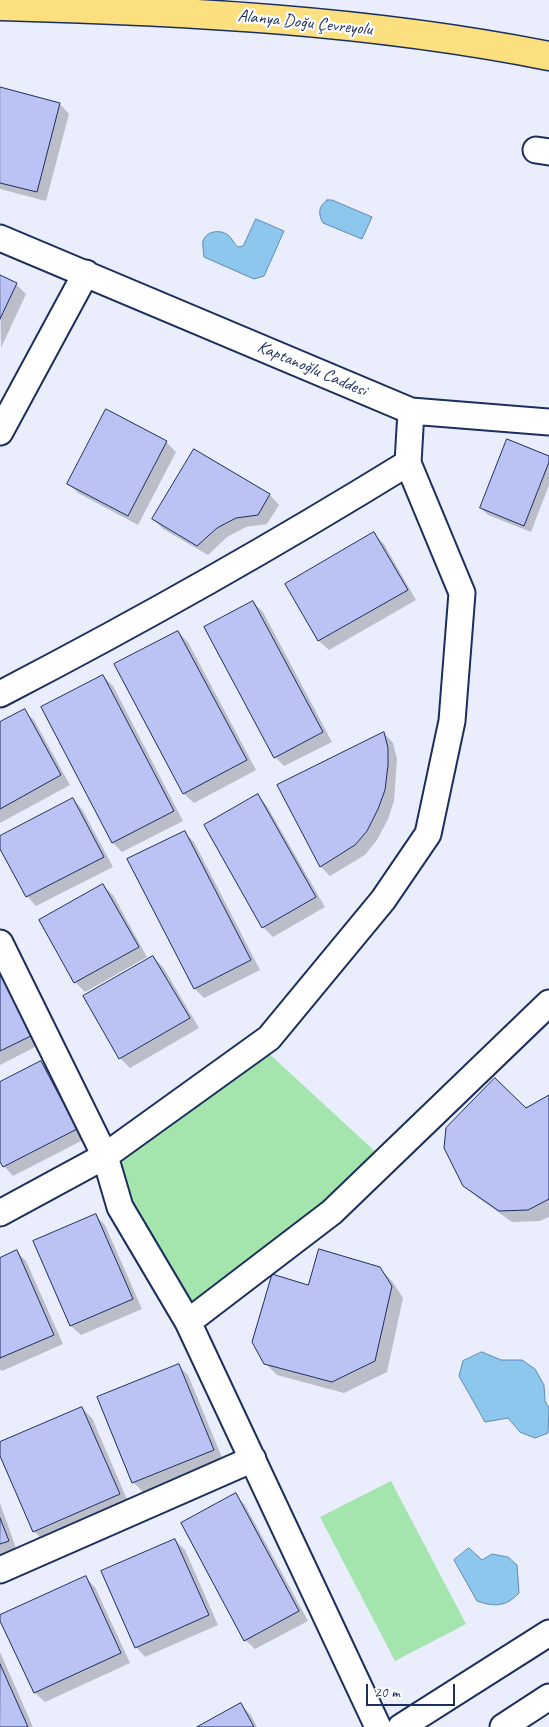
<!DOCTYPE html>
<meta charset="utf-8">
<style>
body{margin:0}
#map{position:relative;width:549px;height:1727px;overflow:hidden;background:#eaedfc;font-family:Caveat,sans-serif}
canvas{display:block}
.scale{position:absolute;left:366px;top:1684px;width:89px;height:22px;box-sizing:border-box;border:2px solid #1b2f5e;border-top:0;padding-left:6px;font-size:15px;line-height:18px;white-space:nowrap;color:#1b2f5e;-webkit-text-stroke:4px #fff;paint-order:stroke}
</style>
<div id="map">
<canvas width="549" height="1727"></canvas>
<div class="scale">20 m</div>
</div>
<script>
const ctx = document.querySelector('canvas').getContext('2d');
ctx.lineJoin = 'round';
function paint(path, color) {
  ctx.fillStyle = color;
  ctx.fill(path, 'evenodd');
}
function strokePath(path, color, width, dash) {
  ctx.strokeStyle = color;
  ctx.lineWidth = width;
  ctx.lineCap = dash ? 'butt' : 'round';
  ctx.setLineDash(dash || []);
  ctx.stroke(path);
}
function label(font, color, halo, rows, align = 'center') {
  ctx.font = font + ' Caveat,sans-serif';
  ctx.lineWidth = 4.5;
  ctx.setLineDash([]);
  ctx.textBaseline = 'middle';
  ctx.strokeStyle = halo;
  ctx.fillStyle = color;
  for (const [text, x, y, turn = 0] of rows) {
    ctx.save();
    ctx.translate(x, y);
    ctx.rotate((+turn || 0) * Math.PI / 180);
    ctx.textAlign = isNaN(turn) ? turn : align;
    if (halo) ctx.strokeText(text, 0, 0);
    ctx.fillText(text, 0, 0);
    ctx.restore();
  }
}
paint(new Path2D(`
 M265,1050L380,1156L330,1205L190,1309L127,1205L115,1159Z
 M391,1481L466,1624L395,1661L320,1517Z`), '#a4e4ad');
const water = new Path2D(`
 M327,200H332L372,217L362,239L323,223C318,214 318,207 327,200Z
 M256,219L284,231L264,276L254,279L204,257C204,252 202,246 203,241C206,231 220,229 228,235C232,238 234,244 238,247L243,246Z
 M482,1352L501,1360H522L535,1369L544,1385L545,1401L549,1408L548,1433L535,1438L520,1432L508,1418L485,1422L459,1376L463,1361Z
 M469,1548L482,1560L492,1554L508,1557L517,1565L519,1593C506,1607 494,1607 477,1601L454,1560Z`);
paint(water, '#8dc7ed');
strokePath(water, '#5f8ab4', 1);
paint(new Path2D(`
 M0,89L60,104L69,114L46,201L0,189Z
 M0,277L16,284L26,294L1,348Z
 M166,442L176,452L138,525L78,493L69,484Z
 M195,450L270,495L279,505L267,524L246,527L227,537L208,555L163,529L153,519Z
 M549,458V485L531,532L488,515L481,508Z
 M374,534L384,544L416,600L329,650L319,641L287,585Z
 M253,602L263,612L332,742L284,766L275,757Z
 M178,632L188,642L256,770L194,803L184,794L116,664Z
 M103,676L113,686L183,821L122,852L113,843Z
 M24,711L34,720L70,785L0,823V724Z
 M384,733L393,743L397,759L394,801L388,819L377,840L365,855L330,876L321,867L279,786Z
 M258,796L267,806L325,907L273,937L263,927Z
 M73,799L82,809L113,867L36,906L27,896L0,846V837Z
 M184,832L194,842L260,970L204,998L195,989L128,860Z
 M103,886L113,895L147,957L85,992L75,982Z
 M153,957L163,967L199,1028L130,1068L120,1058Z
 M0,979L43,1043L0,1065Z
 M41,1063L51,1072L85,1139L13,1176L4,1166L0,1159V1084Z
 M549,1097V1217L540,1221L512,1222L477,1197L464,1185L525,1110Z
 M95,1215L105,1225L142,1309L81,1335L71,1326L34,1242Z
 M17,1252L26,1261L63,1344L2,1371L0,1369V1259Z
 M380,1269L392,1281L403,1298L387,1372L344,1393L277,1375L265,1363L309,1287Z
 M178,1365L188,1375L223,1460L143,1492L133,1482Z
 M82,1408L92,1418L129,1504L43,1541L34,1531L0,1453V1444Z
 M235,1495L245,1505L308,1621L255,1649L245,1640Z
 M0,1503L17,1551L0,1557Z
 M175,1540L185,1550L218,1625L145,1657L136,1647Z
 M85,1577L95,1587L130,1663L45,1702L35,1693L0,1616Z
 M0,1652L33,1727H0Z
 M241,1705L251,1715L257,1727H200Z`), '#0003');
const building = new Path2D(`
 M0,87L60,103L37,192L0,183Z
 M0,275L17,283L0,319Z
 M106,409L167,441L128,516L67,484Z
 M507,439L549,456V462L524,526L480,508Z
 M194,449L270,494L258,515L236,518L217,528L197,546L152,519Z
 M374,532L408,590L318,641L285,584Z
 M253,601L323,732L274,758L204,627Z
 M178,631L247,760L183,794L114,664Z
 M103,675L174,811L112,843L41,707Z
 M25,709L61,775L0,809V722Z
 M384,732L388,748V765L385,790L378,809L367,831L355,845L320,867L277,785Z
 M258,794L316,897L262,928L204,825Z
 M73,798L104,857L26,897L0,849V836Z
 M185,831L251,960L194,989L127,859Z
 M103,884L139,947L74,983L39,920Z
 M153,956L190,1018L119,1059L83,996Z
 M5,975L35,1034L0,1051V977Z
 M41,1061L77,1129L3,1167L0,1162V1082Z
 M495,1078L526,1108L549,1095V1199L528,1210L499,1211L463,1186L444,1148L446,1128Z
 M96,1214L133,1299L70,1326L33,1241Z
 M319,1249L380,1267L392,1286L375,1361L332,1382L264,1364L252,1342L272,1274L308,1285Z
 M17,1250L54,1335L0,1358V1258Z
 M179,1364L214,1450L132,1483L97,1397Z
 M82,1407L120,1494L33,1532L0,1456V1442Z
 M236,1493L299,1611L244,1641L181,1523Z
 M0,1518L9,1541L0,1544Z
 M175,1539L209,1615L135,1648L101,1571Z
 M86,1576L121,1653L34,1693L0,1621V1615Z
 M0,1664L28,1727H0Z
 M241,1703L254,1727H197Z`);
paint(building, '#bac3f4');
strokePath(building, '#1b2f5e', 1);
const minor = new Path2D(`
 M536,150L549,152
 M0,238L411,411L549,422
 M0,432L86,273
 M0,694C139,622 275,545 408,463L411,411
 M0,943L105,1156L120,1207L188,1322L378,1727
 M0,1213L105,1156L269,1038L383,900L428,834L452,721L462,593L408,463
 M188,1322L332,1212L549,1003
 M0,1570L253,1459
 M401,1727L549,1633
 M503,1727L549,1697`);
const trunk = new Path2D(`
 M0,6C184,11 368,20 549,56`);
strokePath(minor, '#1b2f5e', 29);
strokePath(trunk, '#1b2f5e', 31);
strokePath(minor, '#fff', 25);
strokePath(trunk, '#fce080', 28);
label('18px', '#1b2f5e', '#fff', [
 ["Alanya Doğu Çevreyolu",305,23,6],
 ["Kaptanoğlu Caddesi",312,369,23]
]);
</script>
